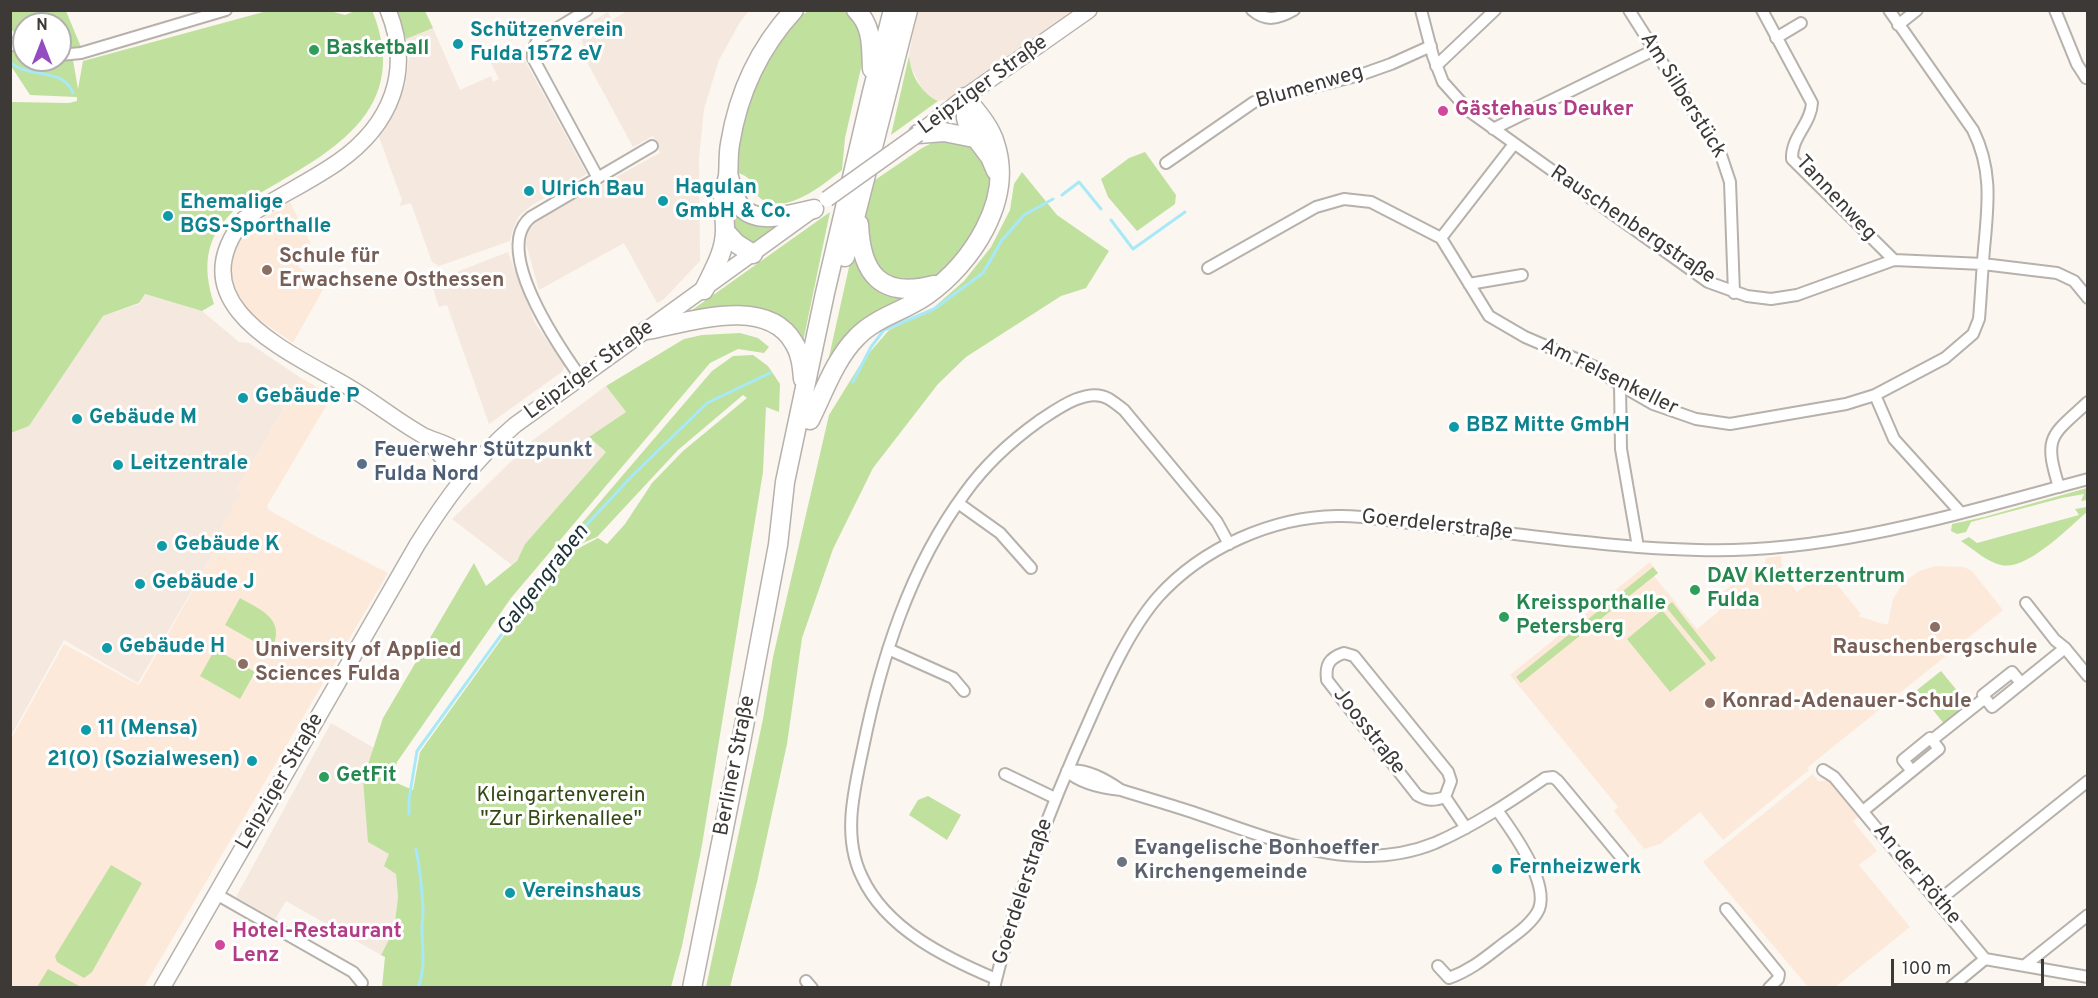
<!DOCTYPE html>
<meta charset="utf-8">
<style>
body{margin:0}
#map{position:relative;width:2098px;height:998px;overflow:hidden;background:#fcf6f0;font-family:Overpass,sans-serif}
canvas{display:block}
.frame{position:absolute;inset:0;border:12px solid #3c3937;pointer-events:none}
.north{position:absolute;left:12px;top:12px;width:60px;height:60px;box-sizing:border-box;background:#fff;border:2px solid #b1b0af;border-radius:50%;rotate:0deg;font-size:16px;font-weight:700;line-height:24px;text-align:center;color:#3c3937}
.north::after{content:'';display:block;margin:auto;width:21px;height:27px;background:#944dc0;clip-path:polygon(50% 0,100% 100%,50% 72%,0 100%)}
.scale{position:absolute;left:1891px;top:959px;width:153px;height:27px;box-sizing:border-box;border:3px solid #3c3937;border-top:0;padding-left:8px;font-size:18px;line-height:21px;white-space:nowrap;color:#3c3937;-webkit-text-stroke:4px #fff;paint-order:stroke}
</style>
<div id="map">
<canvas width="2098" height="998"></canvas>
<div class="frame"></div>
<div class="north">N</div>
<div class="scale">100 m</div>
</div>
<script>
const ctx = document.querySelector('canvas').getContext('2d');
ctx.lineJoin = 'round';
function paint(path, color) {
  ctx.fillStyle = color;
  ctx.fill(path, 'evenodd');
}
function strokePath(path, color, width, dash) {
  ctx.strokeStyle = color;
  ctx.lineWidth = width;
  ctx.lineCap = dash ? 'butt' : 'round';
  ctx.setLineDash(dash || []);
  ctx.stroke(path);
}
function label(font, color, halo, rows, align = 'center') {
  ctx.font = font + ' Overpass,sans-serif';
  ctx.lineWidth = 6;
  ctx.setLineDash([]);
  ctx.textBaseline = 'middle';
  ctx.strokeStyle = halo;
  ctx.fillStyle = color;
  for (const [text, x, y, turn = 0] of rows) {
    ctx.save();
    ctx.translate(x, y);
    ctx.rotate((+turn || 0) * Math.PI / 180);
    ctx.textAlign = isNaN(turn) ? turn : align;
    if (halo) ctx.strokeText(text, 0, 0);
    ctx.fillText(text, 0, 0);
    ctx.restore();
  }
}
paint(new Path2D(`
 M627,11H749L740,22L719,60L704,109L699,158L700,261L664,299L657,303L624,243L539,290L526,244L528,231L538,219L660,153L653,136L633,147L587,62L579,29L608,12L612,20Z
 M917,11H1072L989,73L948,99L938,101L923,91L910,65L909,56Z
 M433,28L460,90L491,76L493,82L499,79L489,59L518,48L587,174L532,205L519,216L513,229L510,241L439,266L432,262L411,203L399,206L402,200L379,137L400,99L405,85L409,57L406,39Z
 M508,252L535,323L564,365L563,371L489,424L447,305L439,307L431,282Z
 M144,294L202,311L239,342L249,343L301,378L237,490L242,493L222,525L223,537L138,683L64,640L11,736V433L29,426L103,316L139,304Z
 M606,386L626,412L589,437L606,452L525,544L517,561L512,565L452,519L533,440Z
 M331,723L374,748L363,780L396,874L398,897L394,930L381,955L286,901L275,919L236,897Z`), '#f5e8df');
paint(new Path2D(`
 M290,202L311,244L298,267L326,284L293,343L251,314L237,295L231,273L233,257L242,237L252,225Z
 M301,378L332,396L267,506L269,510L313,535L388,573L144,987L11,988V739L64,644L139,685L223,537L222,525L241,493L237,490Z
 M1781,556L1782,573L1797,592L1825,570L1861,614L1858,616L1883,624H1888L1893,599L1903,583L1919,571L1936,566L1964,567L1972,571L2003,610L1808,767L1809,770L1723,840L1700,812L1660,844L1644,849L1614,811L1618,807L1510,675L1650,562L1658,573L1654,576L1697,629L1718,612L1726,596L1724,591L1752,570L1762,577L1766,558Z
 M1813,774L1818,781H1829L1858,817L1853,821L1877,851L1859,865L1910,927L1835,987H1808L1703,862Z`), '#fde9d9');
paint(new Path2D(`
 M372,10C417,120 315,159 240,205C206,234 201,263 214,304L202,311L145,294L139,303L103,316L29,426L11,433V102L69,103L77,101V97L30,95L11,66V50L24,56V60L47,62L73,60L78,89L83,61L267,11H330L345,15L355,11Z
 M811,10H846L859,21L864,55L845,138L842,170C824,184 781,220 758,196C748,186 755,177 737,173C734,140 746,95 762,65C767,56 775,47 781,39C789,28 799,15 811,10Z
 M10,11H66L81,47L60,50V24H24V38L11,30Z
 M396,11H425L433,28L406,39Z
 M909,56C911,75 920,92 938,101L891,135Z
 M962,139L985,157L991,181L990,195L974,236L943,272L929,280L917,283L883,277L864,244V213L872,182L922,148L936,141Z
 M1145,152L1176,195L1175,204L1137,231L1108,197L1101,179L1129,158Z
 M1022,172L1057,215L1109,251L1086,288L1061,296L966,357L938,384L873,468L833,549L802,638L787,744L757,882L730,987H706L763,719L773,657L829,415L863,360L889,330L932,309L964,281L991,247L1010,210L1014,184Z
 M730,193L777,225L753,245L750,246L732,226Z
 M830,212L802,347L789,327L678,320Z
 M853,249L861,263L920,291L831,361L828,360L829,357Z
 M740,333L758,338L769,347L764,353L738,349L710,363L511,598L397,762L392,781L413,790L420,752L560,558L598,538L607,544L625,524L652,483L683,451L747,398L743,395L678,450L597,537L576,546L575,531L712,371L733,356L753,355L768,366L780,384L779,412L766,407L763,472L702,845L682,946L671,987H382L385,957L381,955L394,930L398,897L396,874L384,866L389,854L368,842L363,780L383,718L474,563L486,586L517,561L525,544L606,452L589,437L626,412L606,386L684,339L702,335Z
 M2087,488V500L2081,501L2084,494L2062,498L1971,522L1966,532L1957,534L1951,531L1952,524L1984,517Z
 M2087,507V512C2068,528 2027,571 2001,565C1987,562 1973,549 1961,541L1969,537L1977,543L2079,515L2075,509Z
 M1653,567L1658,573L1521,683L1516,677Z
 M240,598C263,611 287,620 271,651L225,625Z
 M1672,602L1716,658L1711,662L1666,607Z
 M1662,610L1706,664L1670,692L1627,639Z
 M215,649L255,672L240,699L200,676Z
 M1941,671L1969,705L1945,725L1917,690Z
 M928,796L961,815L947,840L909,815L918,800Z
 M111,865L142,883L92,972L84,978L57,962L55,956Z
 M48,969L81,987H37Z`), '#c0e09e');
strokePath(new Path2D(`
 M10,62C29,79 63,67 73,93
 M1062,195L1079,182L1101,209
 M1111,220L1133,249L1185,212
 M853,382L871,347L884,330L934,309L983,273L1002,240L1024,215L1053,199
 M409,814V799L417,751L563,550L632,476L707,403L770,373
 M416,849C420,869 422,889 423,909C423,916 422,922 422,928C422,949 426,967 418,988`), '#a8e9f7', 3);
const street = new Path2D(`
 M587,10L538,40L533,49V58L598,178
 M1252,10C1266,22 1278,19 1294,10
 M1421,10L1433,56L1443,82L1469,111L1708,282L1747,296L1771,299L1797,295L1894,260L1983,264L2057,273L2074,281L2088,298
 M1629,10L1721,155L1730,182L1734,293
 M1762,10L1812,103C1811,124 1791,137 1792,159L1894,260
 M2055,10L2077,64L2086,78
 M1898,25L1917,10
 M1776,38L1801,23
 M10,43L24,50
 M60,55L81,53L226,10
 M1436,66L1495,10
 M1493,129L1654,50
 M1166,163L1254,102L1360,75L1391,64L1431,46
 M1441,238L1489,316L1525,337L1595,367L1620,385L1653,404L1696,419L1730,424L1846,404L1875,395L1945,358L1973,334L1979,319C1981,296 1982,272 1984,249C1988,206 1993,170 1973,130L1889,10
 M1208,268L1316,207L1344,199L1371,202L1441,238L1514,144
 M1469,284L1522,275
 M581,378C559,347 491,249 531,217L652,146
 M1620,385L1621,449L1638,547
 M1875,395L1894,439L1961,513
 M2059,487C2043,436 2051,436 2088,402
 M958,503L1000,533L1031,568
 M2026,603L2055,640L2065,648L2088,676
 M888,649L953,678L964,691
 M1344,653L1354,656L1448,772L1451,781L1445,797C1434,801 1427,801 1417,795L1327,680C1325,665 1329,658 1344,653Z
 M1985,698L1983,695L2012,672L2021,683
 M1823,770L1834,777L1985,959L2088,977
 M1067,771C1081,784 1102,788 1121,790C1146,798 1171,805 1195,813C1272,839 1354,876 1435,843C1474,826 1510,802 1545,778L1553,777L1558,781L1626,863
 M1067,771C1086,768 1105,779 1121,790
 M1912,771L1903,760L1930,738L1932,740
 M1005,774L1055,798
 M1445,797L1466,828
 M1863,811L1939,749L1932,740L1985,698L1992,707L2065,648
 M216,894L353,972L362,983
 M1938,901L2088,781
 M1726,909L1779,974L1778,979L1769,988
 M1438,966L1449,978C1471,970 1485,958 1503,944C1515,935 1533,923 1539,909C1549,882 1513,832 1497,810
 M2024,966L2088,915
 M996,979C946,958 886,929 862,877C842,836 854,791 863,748C881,659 910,567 965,493C985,465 1011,441 1039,421C1057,409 1088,386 1109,399C1114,402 1119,406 1124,410L1217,522L1229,544
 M806,981L812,988
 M994,988C1016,895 1051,805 1090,719C1107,680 1130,629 1158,597C1202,548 1272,517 1337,516C1366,515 1393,522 1421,524C1513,532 1605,548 1698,550C1831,554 1960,513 2088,479
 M1950,988L1985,959`);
const secondary = new Path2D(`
 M388,10C413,71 391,125 338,162C308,183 274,198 244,219C177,305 286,350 347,386C373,401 397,421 424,436C434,441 448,443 457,451C462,455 465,465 468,471
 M918,134L965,97L1089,10
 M425,437L447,463L468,471
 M162,988L417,545C445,500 474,460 515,425L811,211`);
const highway = new Path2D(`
 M856,10C873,26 871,48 872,69
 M965,97L966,118L969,129L990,157L996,171
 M918,134L944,132L974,138
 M729,177C731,184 733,192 736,199C750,229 790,214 814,209
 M859,224C861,274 881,299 934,285
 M725,231L737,244L753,254
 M845,257L908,10
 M704,290C713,271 725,252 725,230C725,218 723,206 723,194C724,188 727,182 728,176C729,166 728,155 730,144C738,94 759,48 794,10
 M647,330C690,322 767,295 794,343C801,354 802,367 803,379
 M810,420C824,392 835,359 857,337C876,317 905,311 927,295C972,263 1014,200 995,143C990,126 976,111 965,97
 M692,988L738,758L778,545L785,482L825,293L872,92L893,10`);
strokePath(street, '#b7b1ac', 14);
strokePath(secondary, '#b7b1ac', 18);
strokePath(highway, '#b7b1ac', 21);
strokePath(street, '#fff', 10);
strokePath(secondary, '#fff', 15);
strokePath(highway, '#fff', 18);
const secondaryBridge = new Path2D(`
 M827,199L918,134`);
strokePath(secondaryBridge, '#b7b1ac', 18, []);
strokePath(secondaryBridge, '#fff', 15);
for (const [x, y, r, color] of [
 [458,44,6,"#0f9aa8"],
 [314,50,6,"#2e9e5b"],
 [1443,111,6,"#d1479c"],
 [529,191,6,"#0f9aa8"],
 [663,201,6,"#0f9aa8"],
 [168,216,6,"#0f9aa8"],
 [267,270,6,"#8d6e63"],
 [243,398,6,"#0f9aa8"],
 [77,419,6,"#0f9aa8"],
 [1454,427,6,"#0f9aa8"],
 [362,464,6,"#5c6f8a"],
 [118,465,6,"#0f9aa8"],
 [162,546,6,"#0f9aa8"],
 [140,584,6,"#0f9aa8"],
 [1695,590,6,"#2e9e5b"],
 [1504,617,6,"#2e9e5b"],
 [1935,627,6,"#8d6e63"],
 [107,648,6,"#0f9aa8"],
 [243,664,6,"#8d6e63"],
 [1710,703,6,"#8d6e63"],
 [86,730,6,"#0f9aa8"],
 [252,761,6,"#0f9aa8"],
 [324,777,6,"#2e9e5b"],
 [1122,862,6,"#6b7280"],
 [1497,869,6,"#0f9aa8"],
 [510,893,6,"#0f9aa8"],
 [220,945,6,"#d1479c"]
]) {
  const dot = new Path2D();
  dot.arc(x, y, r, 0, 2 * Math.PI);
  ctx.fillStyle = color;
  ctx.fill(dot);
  strokePath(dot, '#fff', 2);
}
label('bold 21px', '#0d838f', '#fff', [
 ["Schützenverein",470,32],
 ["Fulda 1572 eV",470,56],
 ["Hagulan",675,189],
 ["GmbH & Co.",675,213],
 ["Ulrich Bau",541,191],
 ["Ehemalige",180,204],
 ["BGS-Sporthalle",180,228],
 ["Gebäude P",255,398],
 ["Gebäude M",89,419],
 ["BBZ Mitte GmbH",1466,427],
 ["Leitzentrale",130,465],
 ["Gebäude K",174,546],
 ["Gebäude J",152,584],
 ["Gebäude H",119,648],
 ["11 (Mensa)",98,730],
 ["21(O) (Sozialwesen)",240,761,"right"],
 ["Fernheizwerk",1509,869],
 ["Vereinshaus",522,893]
], 'left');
label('bold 21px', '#27864d', '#fff', [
 ["Basketball",326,50],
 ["DAV Kletterzentrum",1707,578],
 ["Fulda",1707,602],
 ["Kreissporthalle",1516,605],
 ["Petersberg",1516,629],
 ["GetFit",336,777]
], 'left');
label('21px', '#3c3937', '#fff', [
 ["Leipziger Straße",984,86,-36],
 ["Blumenweg",1310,88,-16],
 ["Am Silberstück",1682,96,58],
 ["Tannenweg",1835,199,47],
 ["Rauschenbergstraße",1632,226,34],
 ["Leipziger Straße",590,371,-36],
 ["Am Felsenkeller",1609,378,26],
 ["Goerdelerstraße",1437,526,6],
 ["Joosstraße",1368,732,52],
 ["Berliner Straße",736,766,-79],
 ["Leipziger Straße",281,782,-60],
 ["An der Röthe",1916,875,50],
 ["Goerdelerstraße",1024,892,-72]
]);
label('bold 21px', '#b23c85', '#fff', [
 ["Gästehaus Deuker",1455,111],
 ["Hotel-Restaurant",232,933],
 ["Lenz",232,957]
], 'left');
label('bold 21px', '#785e54', '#fff', [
 ["Schule für",279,258],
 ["Erwachsene Osthessen",279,282],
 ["Rauschenbergschule",1935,649,"center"],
 ["University of Applied",255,652],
 ["Sciences Fulda",255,676],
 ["Konrad-Adenauer-Schule",1722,703]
], 'left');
label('bold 21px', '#4e5e75', '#fff', [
 ["Feuerwehr Stützpunkt",374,452],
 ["Fulda Nord",374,476]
], 'left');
label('21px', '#334a12', '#fff', [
 ["Kleingartenverein",561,797],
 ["\"Zur Birkenallee\"",561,821]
]);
label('bold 21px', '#5b616d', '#fff', [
 ["Evangelische Bonhoeffer",1134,850],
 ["Kirchengemeinde",1134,874]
], 'left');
label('italic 22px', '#1b3136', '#fff', [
 ["Galgengraben",544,581,-52]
]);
</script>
